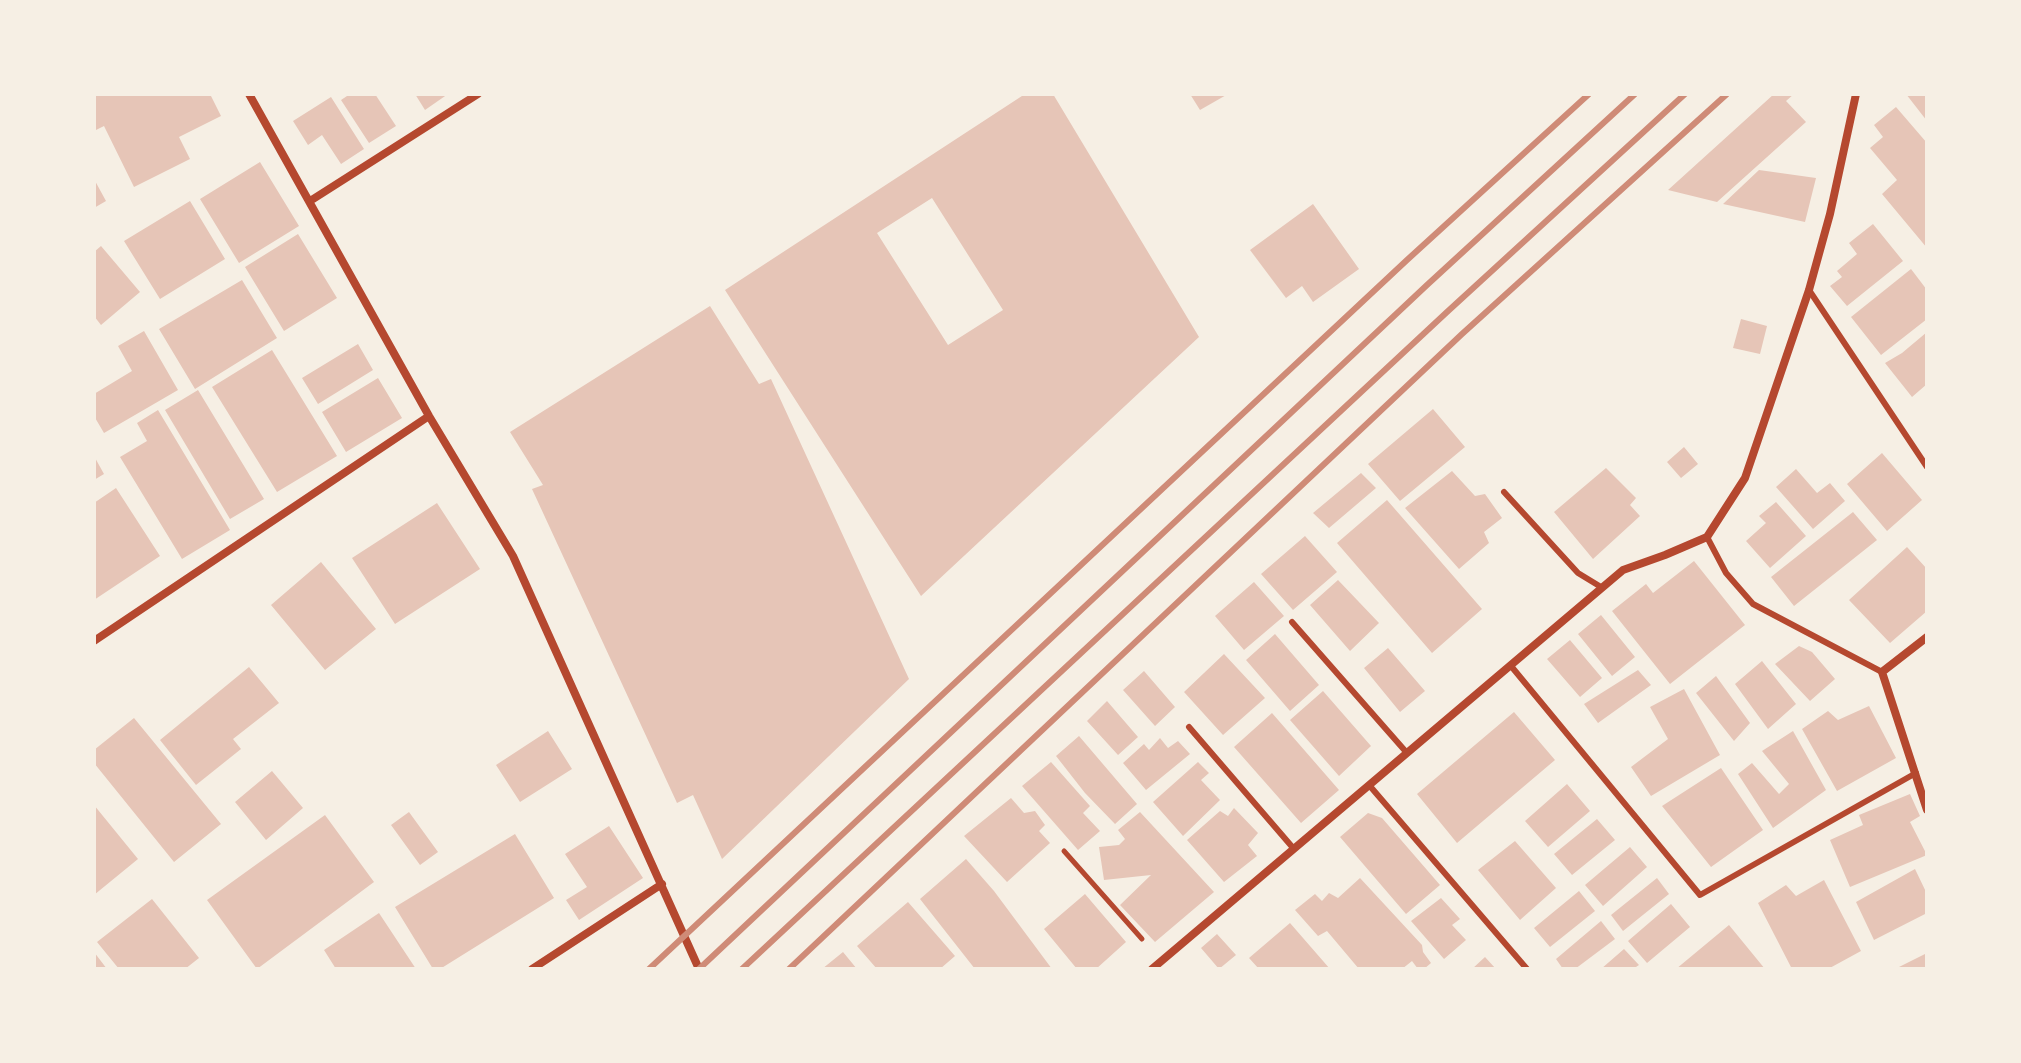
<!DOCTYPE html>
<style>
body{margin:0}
#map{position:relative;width:2021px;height:1063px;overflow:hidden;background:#f6efe4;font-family:Signika,sans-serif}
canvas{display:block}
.frame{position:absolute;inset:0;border:96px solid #f6efe4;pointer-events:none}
</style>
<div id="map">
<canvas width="2021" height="1063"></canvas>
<div class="frame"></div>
</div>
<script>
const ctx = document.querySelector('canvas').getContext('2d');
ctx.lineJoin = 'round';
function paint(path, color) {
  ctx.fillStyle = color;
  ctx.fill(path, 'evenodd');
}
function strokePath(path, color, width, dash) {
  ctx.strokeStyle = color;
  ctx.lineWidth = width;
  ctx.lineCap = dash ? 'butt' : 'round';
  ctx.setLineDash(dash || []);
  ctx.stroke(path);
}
paint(new Path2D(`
 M99,94H210L221,116L179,137L190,159L134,187L104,126L94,131V97Z
 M350,94H375L396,126L369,143L341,100Z
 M415,94H448L425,110Z
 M1025,94H1053L1199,337L921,596L725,290ZM932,198L1003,310L948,345L877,233Z
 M1190,94H1228L1200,110Z
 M1774,94H1794L1786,101L1806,122L1717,202L1668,190Z
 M1906,94H1927V121Z
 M331,97L364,149L341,164L322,135L308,145L293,121Z
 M1896,107L1927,143V248L1882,194L1897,180L1870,148L1883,137L1874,125Z
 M260,162L299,226L239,263L200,199Z
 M1759,170L1816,178L1805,222L1723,204Z
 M94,179L106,201L94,208Z
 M190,201L225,259L160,299L124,241Z
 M1313,204L1359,269L1313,302L1302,286L1286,298L1250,250Z
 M1873,224L1903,261L1847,306L1830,286L1842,277L1837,271L1857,254L1849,243Z
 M298,234L337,298L284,331L245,267Z
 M101,246L140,292L101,325L94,316V252Z
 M1911,269L1927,290V319L1881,355L1851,317Z
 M242,280L277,338L195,389L159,329Z
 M710,306L759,384L771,379L909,679L722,859L693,795L677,803L532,489L543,485L510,432Z
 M1741,319L1767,326L1760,354L1733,348Z
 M144,331L178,390L104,433L94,416V394L132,371L118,346Z
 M1927,332V384L1912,397L1885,363L1902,353Z
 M358,344L373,370L318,404L302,378Z
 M272,350L337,456L277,492L212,387Z
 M378,378L402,418L346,452L322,412Z
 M198,390L264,499L230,519L165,410Z
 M1433,409L1465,447L1400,501L1368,464Z
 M158,410L230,530L182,559L120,457L147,441L137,423Z
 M1684,447L1698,464L1681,478L1667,462Z
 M1882,453L1922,500L1887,531L1847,484Z
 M94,456L104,474L94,480Z
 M1606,468L1636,498L1630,505L1640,516L1593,559L1554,512Z
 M1796,469L1817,493L1830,483L1845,501L1813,529L1776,487Z
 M1452,471L1475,496L1485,494L1502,518L1484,532L1489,543L1459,569L1405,508Z
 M1361,473L1376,488L1329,528L1313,513Z
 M116,488L160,556L94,600V503Z
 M1387,500L1482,609L1432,653L1337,543Z
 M1776,502L1806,536L1770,568L1746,541L1766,523L1759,516Z
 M437,503L480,569L395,624L352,558Z
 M1853,512L1877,540L1794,606L1771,577Z
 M1305,536L1337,572L1293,610L1261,574Z
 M1907,547L1927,569V611L1890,643L1849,600Z
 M1694,561L1745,625L1670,684L1612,611L1646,584L1653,593Z
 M321,562L376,629L325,670L271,605Z
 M1338,580L1379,623L1350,651L1310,605Z
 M1254,582L1284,616L1244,650L1215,616Z
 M1601,615L1635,657L1612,676L1578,634Z
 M1275,634L1319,685L1290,711L1246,660Z
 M1570,640L1602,678L1580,697L1547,659Z
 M1799,646L1812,652L1835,679L1810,701L1775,664Z
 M1388,648L1425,691L1400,712L1364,668Z
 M1224,654L1265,698L1223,735L1184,692Z
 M1762,661L1796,704L1768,729L1735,684Z
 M249,667L279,703L233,739L241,749L196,785L160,740Z
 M1638,670L1651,685L1598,723L1584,704Z
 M1144,671L1175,707L1155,726L1123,690Z
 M1716,676L1750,723L1734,741L1696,693Z
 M1684,689L1720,755L1651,796L1631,767L1668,739L1650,707Z
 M1323,691L1371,746L1339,776L1290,720Z
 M1107,701L1138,737L1118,755L1087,721Z
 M1869,706L1896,758L1837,791L1802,729L1828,711L1838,720Z
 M1514,712L1555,760L1457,843L1417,794Z
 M1272,713L1339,790L1301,823L1234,747Z
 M134,718L221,824L174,862L94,763V750Z
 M548,731L572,769L520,802L496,765Z
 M1793,731L1826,790L1773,828L1738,774L1752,763L1779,794L1789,784L1762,751Z
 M1079,736L1137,804L1115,824L1085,793L1056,756Z
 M1160,738L1168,748L1178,741L1190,754L1146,790L1123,763L1144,744L1149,750Z
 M1051,762L1090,806L1083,813L1100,831L1078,850L1022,786Z
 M1198,762L1209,773L1201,780L1220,800L1183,836L1153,802Z
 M1721,768L1763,830L1711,867L1662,806Z
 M272,771L303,808L266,840L235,802Z
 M1567,784L1590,811L1548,847L1525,821Z
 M1910,794L1920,816L1910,822L1927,855L1850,887L1830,840L1863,825L1859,815Z
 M1011,798L1024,813L1035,811L1045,825L1039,831L1050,843L1007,882L964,836Z
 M94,805L138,859L94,895Z
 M1234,808L1258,833L1248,845L1257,856L1224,882L1187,840L1220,811L1228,816Z
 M409,812L438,852L420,865L391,825Z
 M1140,812L1214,892L1155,942L1120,905L1151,875L1104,880L1099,847L1119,845L1125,839L1118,830Z
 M1368,813L1382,818L1440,885L1406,914L1340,837Z
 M325,815L374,882L257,969L207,900Z
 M1597,819L1615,840L1572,875L1554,854Z
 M609,826L643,878L579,920L566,900L587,887L565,854Z
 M515,834L554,898L440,969H433L395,907Z
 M1515,841L1556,888L1520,920L1478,870Z
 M1630,847L1647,867L1603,906L1585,885Z
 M966,859L994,891L1052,969H975L920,899Z
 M1915,869L1927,894V913L1874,940L1856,902Z
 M1360,878L1422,945L1423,952L1431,963L1424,969H1418L1412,961L1402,969H1359L1327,931L1318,936L1295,910L1315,894L1322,901L1329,893L1338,898Z
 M1657,878L1669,894L1623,931L1611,915Z
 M1824,880L1861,951L1828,969H1792L1758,903L1786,885L1796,896Z
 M1579,891L1595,911L1550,947L1534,928Z
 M1085,894L1126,942L1096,969H1077L1044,929Z
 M1441,898L1460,919L1452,925L1466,940L1444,959L1411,921Z
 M152,899L199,958L185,969H119L97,942Z
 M908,902L955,956L940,969H877L857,946Z
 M1671,904L1690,927L1647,963L1628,941Z
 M379,913L416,969H336L324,950Z
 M1601,921L1615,939L1575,969H1563L1556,959Z
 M1290,923L1330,969H1259L1249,958Z
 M1729,925L1765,969H1676Z
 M1217,934L1236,955L1219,969L1201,948Z
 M1624,949L1639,965L1633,969H1601Z
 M94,952L107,969H94Z
 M843,952L857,969H822Z
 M1927,953V969H1895Z
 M1485,957L1496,969H1472Z`), '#e6c5b7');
strokePath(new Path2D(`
 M1064,851L1142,939`), '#b5482f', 5);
strokePath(new Path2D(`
 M1809,290L1927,467
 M1504,492L1578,573L1601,587
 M1707,537L1726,573L1753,604L1882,672
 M1292,622L1407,753
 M1511,666L1700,895L1916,773
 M1189,727L1294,849
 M1369,785L1527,969`), '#b5482f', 6);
strokePath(new Path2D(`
 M249,94L429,416L513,556L699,969
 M310,201L478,94
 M1927,637L1882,672L1927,810
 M94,641L429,416
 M532,969L662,884
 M1152,969L1623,570L1665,555L1707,537L1745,478L1809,290L1830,214L1856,94`), '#b5482f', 8);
strokePath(new Path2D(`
 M649,969L1407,260L1589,94
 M699,969L1427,285L1635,94
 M742,969L1447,312L1685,94
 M789,969L1462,334L1727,94`), '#cf8b77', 6);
</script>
